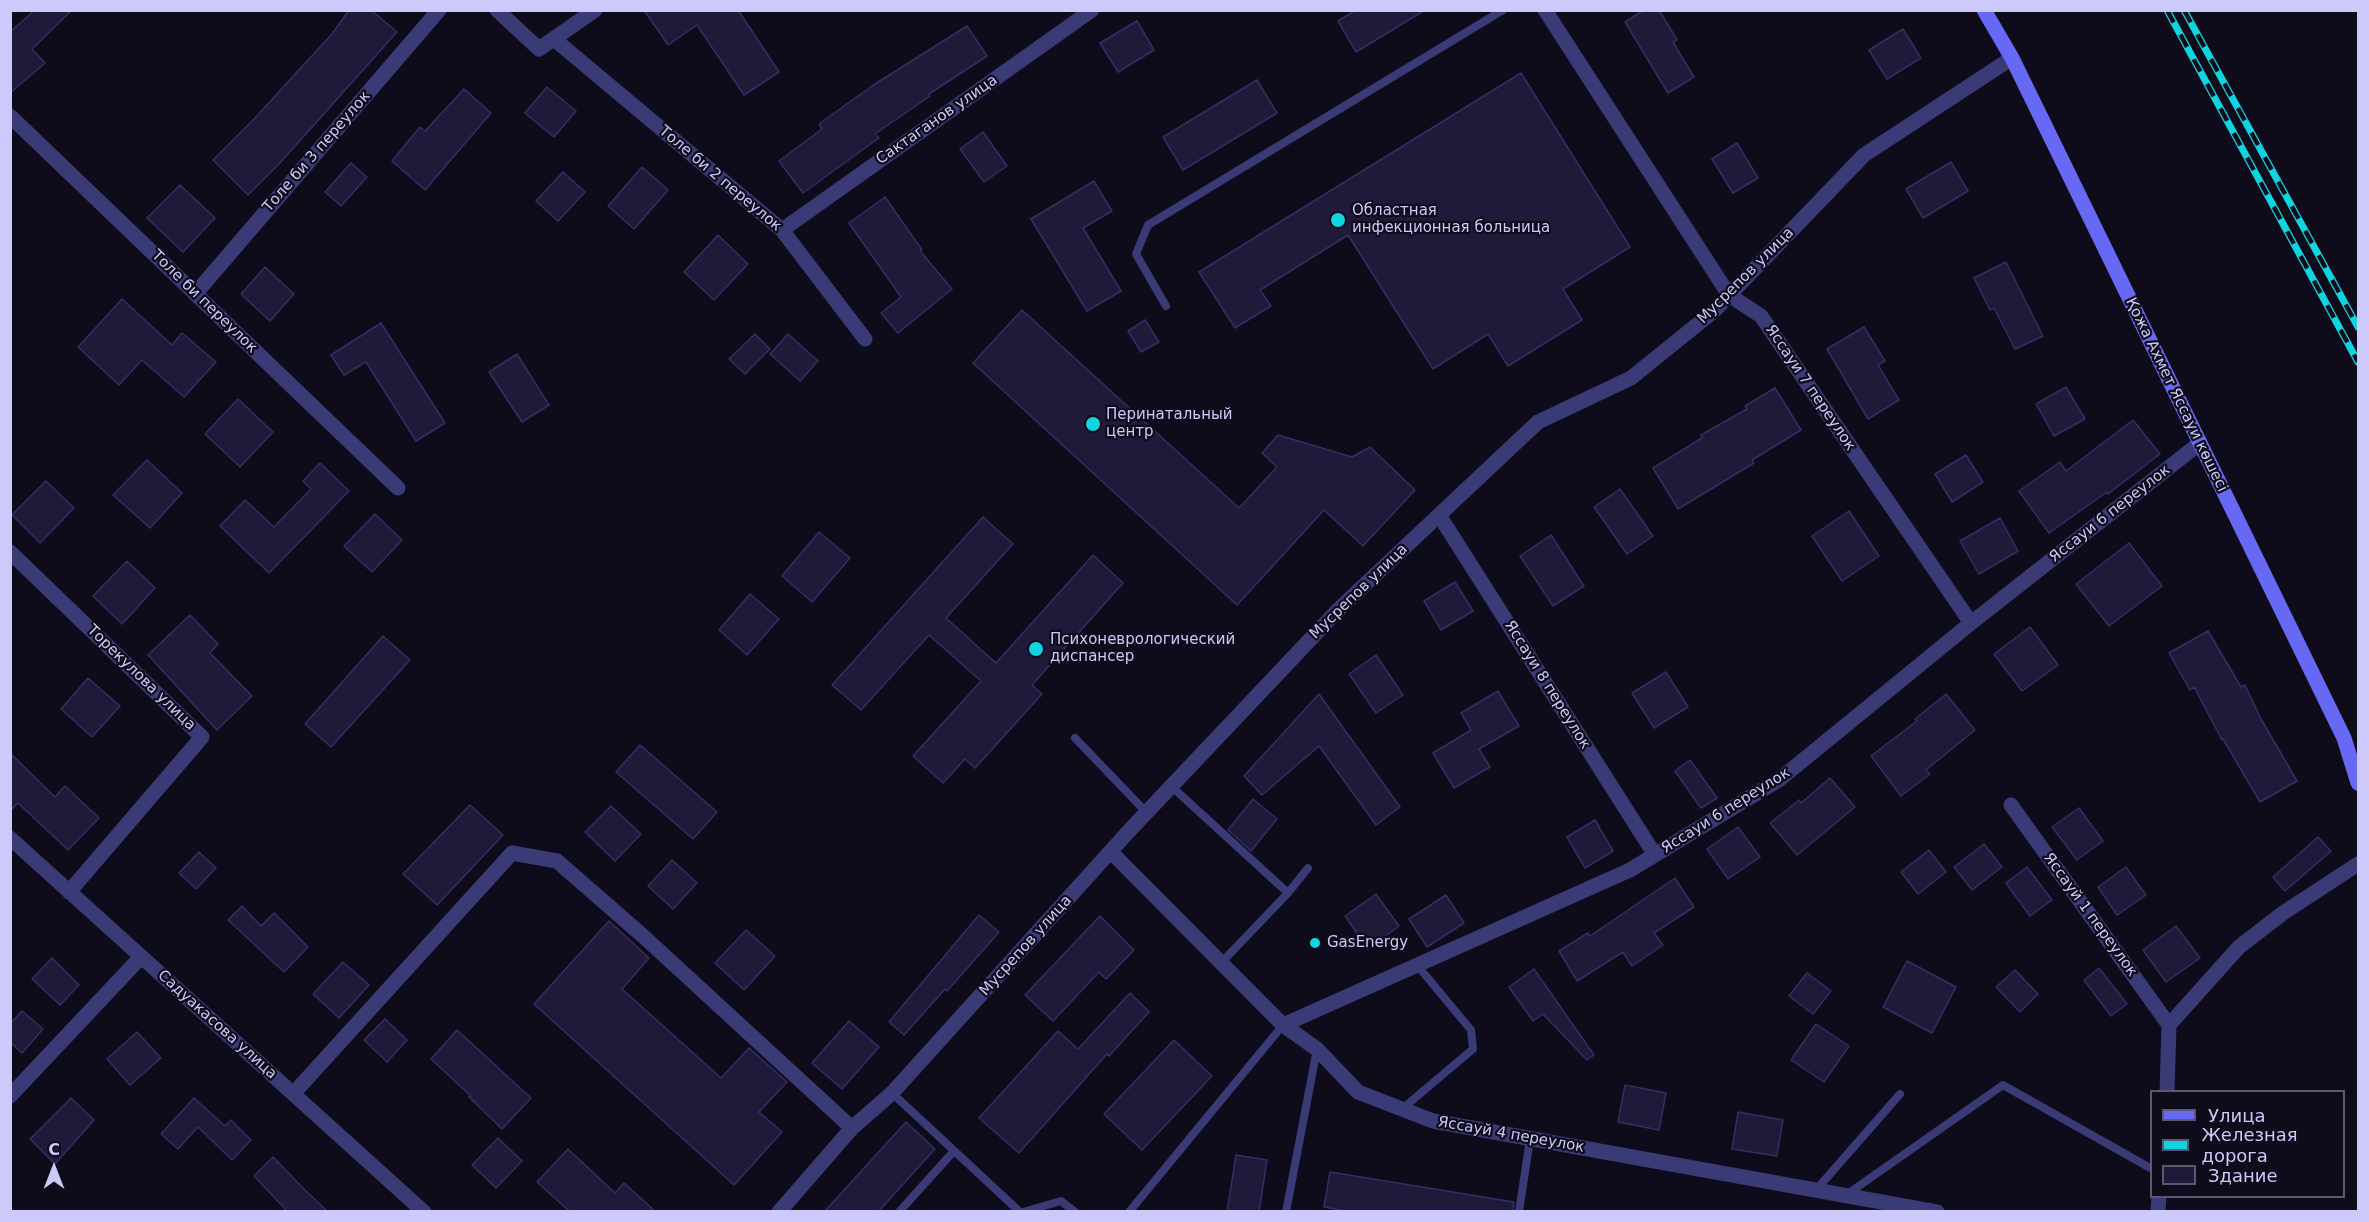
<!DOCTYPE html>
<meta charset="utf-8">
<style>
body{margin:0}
#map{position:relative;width:2369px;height:1222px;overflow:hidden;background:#0e0c1a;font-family:"DejaVu Sans",sans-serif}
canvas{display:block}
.frame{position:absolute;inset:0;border:12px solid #cdc9fb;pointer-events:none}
.legend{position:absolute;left:2150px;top:1090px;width:195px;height:108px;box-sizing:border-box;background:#0e0c1a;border:2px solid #5a5874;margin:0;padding:8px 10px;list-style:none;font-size:18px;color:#cdc9fb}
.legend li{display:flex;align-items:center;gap:12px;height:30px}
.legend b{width:30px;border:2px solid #5a5874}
.north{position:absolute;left:24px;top:1138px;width:60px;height:60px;-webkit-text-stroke:4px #0e0c1a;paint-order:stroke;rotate:0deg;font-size:16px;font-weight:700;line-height:24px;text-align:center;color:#cdc9fb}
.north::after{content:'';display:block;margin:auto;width:21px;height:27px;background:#cdc9fb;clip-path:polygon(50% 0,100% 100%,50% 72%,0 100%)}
</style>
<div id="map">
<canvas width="2369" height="1222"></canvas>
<div class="frame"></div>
<ul class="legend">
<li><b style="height:8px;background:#6769f4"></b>Улица</li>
<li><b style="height:8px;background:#10d4e0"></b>Железная дорога</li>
<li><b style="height:16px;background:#1f193a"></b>Здание</li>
</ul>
<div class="north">С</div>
</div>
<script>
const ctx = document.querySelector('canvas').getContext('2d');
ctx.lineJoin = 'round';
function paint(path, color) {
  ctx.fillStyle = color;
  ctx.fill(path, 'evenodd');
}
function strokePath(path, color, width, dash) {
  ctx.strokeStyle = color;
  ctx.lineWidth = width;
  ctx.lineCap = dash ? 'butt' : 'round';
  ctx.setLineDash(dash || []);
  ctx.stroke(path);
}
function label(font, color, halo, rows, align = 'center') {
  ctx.font = font + ' "DejaVu Sans",sans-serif';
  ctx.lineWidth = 4.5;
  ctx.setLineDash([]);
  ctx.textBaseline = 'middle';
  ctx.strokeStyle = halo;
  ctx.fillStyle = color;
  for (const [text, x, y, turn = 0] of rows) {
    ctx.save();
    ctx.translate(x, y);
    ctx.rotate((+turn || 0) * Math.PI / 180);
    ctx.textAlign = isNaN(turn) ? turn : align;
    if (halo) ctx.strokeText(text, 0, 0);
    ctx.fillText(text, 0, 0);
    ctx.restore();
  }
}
const building = new Path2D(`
 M35,10H72L32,49L45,63L10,93V32Z
 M349,10H371L397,32L279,164L248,195L213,160L254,119L332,34Z
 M644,10H738L779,72L744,95L697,25L668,45Z
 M1356,10H1425L1356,52L1338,21Z
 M1644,10H1659L1677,40L1673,42L1694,77L1668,93L1625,22Z
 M1137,21L1154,50L1118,72L1100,43Z
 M967,26L987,56L929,94L930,96L875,134L879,138L803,193L779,161L822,129L819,124L872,86Z
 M1903,29L1921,58L1887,79L1869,50Z
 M1521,73L1630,247L1563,289L1582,320L1508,366L1488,334L1433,369L1348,235L1260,290L1271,306L1235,328L1199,272Z
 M1257,80L1277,113L1183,170L1163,137Z
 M547,87L576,111L554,137L525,113Z
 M464,89L491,113L425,190L392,161L420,127L425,131Z
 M983,132L1007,166L984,182L960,149Z
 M1737,143L1758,178L1733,193L1712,159Z
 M1951,162L1968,191L1923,218L1906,189Z
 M351,163L367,177L341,206L325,192Z
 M642,167L668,190L634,229L608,206Z
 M563,172L585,192L558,221L536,201Z
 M1094,181L1112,211L1083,228L1121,291L1087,311L1031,219Z
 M180,185L215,218L183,252L147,218Z
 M885,197L922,250L920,251L952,289L898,333L881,313L901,297L849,223Z
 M718,235L748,264L714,300L684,272Z
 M2006,262L2043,336L2015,349L1994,308L1990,310L1974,278Z
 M265,267L294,294L270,321L241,294Z
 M122,299L172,345L182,333L216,362L184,397L142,360L119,385L78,347Z
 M1022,310L1239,508L1277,467L1262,453L1278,435L1352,457L1370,447L1415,490L1363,546L1324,510L1237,605L973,363Z
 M1145,320L1159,342L1141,352L1128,331Z
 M381,323L445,423L416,441L366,362L344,375L331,355Z
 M1864,327L1885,361L1878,365L1899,400L1868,419L1827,349Z
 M755,334L770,349L745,374L729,359Z
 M788,334L818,361L800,381L770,354Z
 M517,354L549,405L522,422L489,372Z
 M2066,387L2085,419L2054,436L2036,404Z
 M1775,388L1801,430L1752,460L1754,463L1678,509L1653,468L1702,438L1701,435L1747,409L1745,406Z
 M238,399L273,432L240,467L205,434Z
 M2133,420L2160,454L2108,494L2107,492L2049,533L2019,491L2060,462L2066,471Z
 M1966,455L1983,482L1952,502L1935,474Z
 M147,460L182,493L150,528L113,495Z
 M320,463L349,491L269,573L220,526L245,500L274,527L311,489L303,481Z
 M46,481L74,508L40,543L12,515Z
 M1620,489L1653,536L1627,554L1594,507Z
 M1849,511L1879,556L1842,581L1812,536Z
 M375,514L402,540L372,572L344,546Z
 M983,517L1013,544L946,618L996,663L1093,555L1123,583L1032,685L1042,694L975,768L965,759L943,783L913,756L981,681L929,635L861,710L832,685Z
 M2000,518L2018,551L1979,574L1960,541Z
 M819,532L850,558L812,602L782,576Z
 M1551,535L1584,586L1553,606L1520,556Z
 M2129,543L2162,586L2109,626L2076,584Z
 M127,561L155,588L122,624L93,596Z
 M1455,582L1473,611L1441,630L1424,601Z
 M750,594L779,619L747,655L719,630Z
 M190,615L218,644L210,653L252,696L217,730L148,655Z
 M2030,627L2058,665L2022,691L1994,654Z
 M2208,631L2241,687L2245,685L2261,719L2297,781L2260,802L2223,739L2222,740L2194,687L2190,690L2169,653Z
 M383,636L410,660L331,747L305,724Z
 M1376,655L1403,695L1376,713L1349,674Z
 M1666,672L1688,707L1654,728L1632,693Z
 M88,678L120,706L92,737L61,709Z
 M1498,691L1519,726L1479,749L1490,767L1454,788L1433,753L1471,730L1461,713Z
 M1319,694L1400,807L1376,825L1319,746L1262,795L1244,776Z
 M1946,694L1975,730L1926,770L1930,774L1901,796L1871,756L1917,721L1915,719Z
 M640,745L717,812L693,839L616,772Z
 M10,753L55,797L65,786L99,818L68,850L18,803L10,811Z
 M1690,760L1717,798L1701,808L1675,771Z
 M1830,778L1855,807L1797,855L1770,823L1799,800L1801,803Z
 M1253,799L1277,819L1251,851L1228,830Z
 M470,805L503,835L437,905L403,874Z
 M611,806L641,834L615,861L585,832Z
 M2079,808L2103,841L2077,860L2052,827Z
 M1595,820L1613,851L1585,868L1567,837Z
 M1738,827L1760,857L1728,879L1707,849Z
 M2318,837L2331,851L2285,891L2273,877Z
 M1984,844L2002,867L1972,890L1954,867Z
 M1929,850L1946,872L1918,894L1901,872Z
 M199,852L216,868L196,889L179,873Z
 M672,860L697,883L673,909L648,886Z
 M2027,867L2052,900L2030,916L2006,883Z
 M2126,867L2146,895L2117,915L2098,887Z
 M1675,878L1694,907L1654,933L1663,945L1632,966L1623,952L1577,981L1559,951L1588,933L1590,936Z
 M1376,894L1399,926L1368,949L1345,916Z
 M1446,895L1464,923L1427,947L1409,919Z
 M242,906L261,926L274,913L308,947L284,972L228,920Z
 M979,915L999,932L947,991L945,989L904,1035L889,1022Z
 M1100,916L1134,950L1106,979L1099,972L1053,1021L1025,995Z
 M609,921L649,958L622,989L721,1078L749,1048L787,1082L759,1112L782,1132L734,1185L534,1004Z
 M2176,926L2200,958L2166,982L2143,950Z
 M746,930L775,956L744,990L715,963Z
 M52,958L79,985L60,1005L32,979Z
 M1907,961L1956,987L1932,1033L1883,1007Z
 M343,962L369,985L339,1018L313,994Z
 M2099,968L2127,1004L2111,1016L2084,980Z
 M1534,969L1594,1055L1587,1060L1543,1014L1533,1021L1509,987Z
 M2015,970L2038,994L2020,1012L1996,987Z
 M1807,973L1831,991L1813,1014L1789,996Z
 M1130,993L1149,1012L1109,1056L1107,1054L1019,1153L979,1118L1058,1031L1078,1049Z
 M22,1011L43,1029L22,1053L10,1042V1024Z
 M385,1019L407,1040L387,1062L364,1040Z
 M849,1021L879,1047L842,1089L812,1063Z
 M1816,1024L1849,1046L1824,1082L1791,1060Z
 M457,1030L531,1098L502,1129L469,1097L471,1096L431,1059Z
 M137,1032L161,1058L130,1085L107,1059Z
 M1174,1040L1212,1076L1142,1150L1104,1114Z
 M1625,1085L1666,1093L1659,1130L1618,1122Z
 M71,1098L94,1120L55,1164L30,1139Z
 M194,1098L225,1126L231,1120L251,1140L232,1160L198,1127L178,1149L161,1134Z
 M1738,1112L1783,1120L1777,1156L1732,1149Z
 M906,1122L935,1149L878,1212H824Z
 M498,1138L522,1161L496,1188L472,1165Z
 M568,1149L615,1193L624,1183L656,1212H570L537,1182Z
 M1236,1155L1267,1160L1259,1212H1227Z
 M273,1157L304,1189L328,1212H288L254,1176Z
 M1330,1172L1514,1202L1513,1212H1350L1324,1207Z`);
paint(building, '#1f193a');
strokePath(building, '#362d64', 1.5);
strokePath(new Path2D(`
 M1166,306L1136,254L1148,225L1503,10
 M1075,738L1146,812
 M1171,786L1288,893L1308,868
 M1221,963L1288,893
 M892,1093L1020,1212
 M1402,1109L1473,1049L1471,1030L1417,965
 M1816,1190L1900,1094
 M1846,1195L2003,1085L2152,1169
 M899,1212L953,1152
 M1023,1212L1061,1201L1075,1212
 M1129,1212L1283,1025
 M1286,1212L1317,1049
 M1519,1212L1530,1139`), '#3a3a76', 8);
strokePath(new Path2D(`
 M497,10L539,49L595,10
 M1545,10L1729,295L1761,316L1971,623
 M554,39L782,230L865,339
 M10,116L398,488
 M782,230L1092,10
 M195,294L439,10
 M1439,515L1655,855
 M10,552L202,737L69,892
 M2011,805L2169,1025
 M10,838L424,1212
 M1111,852L1283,1025L1317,1049L1358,1092L1433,1121L1937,1212
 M1283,1025L1630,870L1780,779L1971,623L2200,443
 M2167,1092L2169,1025L2239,947L2283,913L2358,864
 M293,1094L512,853L557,861L643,936L852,1128
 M10,1096L141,957
 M779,1212L852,1128L892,1093L1128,832L1339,609L1538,422L1631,378L1714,311L1864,155L2012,58
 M2158,1212L2159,1196`), '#3a3a76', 15);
strokePath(new Path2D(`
 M1984,10L2012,58L2344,738L2358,783`), '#6769f4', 15);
const rail = new Path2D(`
 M2167,10L2358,362
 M2184,10L2358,327`);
strokePath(rail, '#10d4e0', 7);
strokePath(rail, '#0e0c1a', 4.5, [14]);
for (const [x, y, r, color] of [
 [1338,220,8,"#10d4e0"],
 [1093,424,8,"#10d4e0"],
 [1036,649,8,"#10d4e0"],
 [1315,943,6,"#10d4e0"]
]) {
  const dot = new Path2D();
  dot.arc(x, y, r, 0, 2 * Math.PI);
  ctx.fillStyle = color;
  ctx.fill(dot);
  strokePath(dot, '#0e0c1a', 2);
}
label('15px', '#cdc9fb', '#0e0c1a', [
 ["Сактаганов улица",937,120,-35],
 ["Толе би 3 переулок",317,152,-49],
 ["Толе би 2 переулок",720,179,40],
 ["Мусрепов улица",1746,276,-45],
 ["Толе би переулок",204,302,44],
 ["Яссауи 7 переулок",1810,388,56],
 ["Қожа Ахмет Яссауи көшесі",2176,395,64],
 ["Яссауи 6 переулок",2110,514,-38],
 ["Мусрепов улица",1359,592,-44],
 ["Торекулова улица",141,678,44],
 ["Яссауи 8 переулок",1547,685,58],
 ["Яссауи 6 переулок",1726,811,-32],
 ["Яссауй 1 переулок",2090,915,54],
 ["Мусрепов улица",1026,946,-48],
 ["Садуакасова улица",217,1025,42],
 ["Яссауй 4 переулок",1511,1135,10]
]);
label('15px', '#cdc9fb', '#0e0c1a', [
 ["Областная",1352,211],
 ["инфекционная больница",1352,228],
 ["Перинатальный",1106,415],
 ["центр",1106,432],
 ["Психоневрологический",1050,640],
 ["диспансер",1050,657],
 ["GasEnergy",1327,943]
], 'left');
</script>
